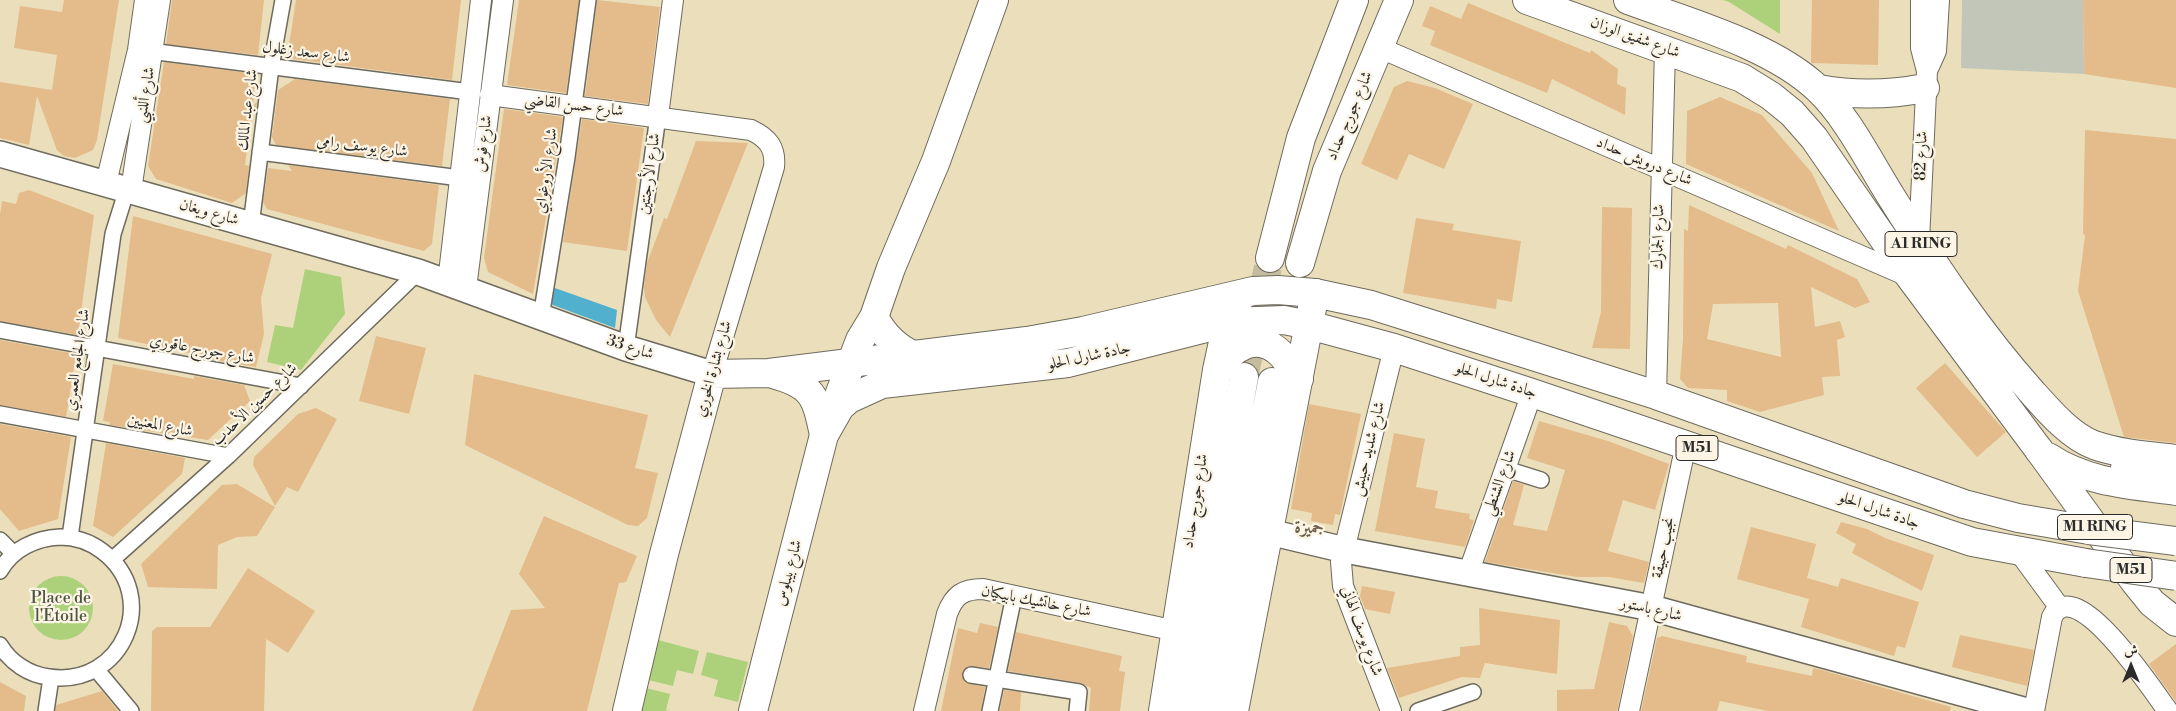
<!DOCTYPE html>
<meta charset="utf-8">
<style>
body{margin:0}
#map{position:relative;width:2176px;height:711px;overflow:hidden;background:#ebdfbb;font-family:"Libre Bodoni",Amiri,serif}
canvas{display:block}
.north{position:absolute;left:2106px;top:641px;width:50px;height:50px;-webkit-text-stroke:4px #fcf5e5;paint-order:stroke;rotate:0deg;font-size:14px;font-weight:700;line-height:20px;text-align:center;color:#2b2b2b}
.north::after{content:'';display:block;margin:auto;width:18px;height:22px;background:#2b2b2b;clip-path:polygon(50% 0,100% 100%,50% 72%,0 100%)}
</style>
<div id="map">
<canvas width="2176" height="711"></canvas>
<div class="north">ش</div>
</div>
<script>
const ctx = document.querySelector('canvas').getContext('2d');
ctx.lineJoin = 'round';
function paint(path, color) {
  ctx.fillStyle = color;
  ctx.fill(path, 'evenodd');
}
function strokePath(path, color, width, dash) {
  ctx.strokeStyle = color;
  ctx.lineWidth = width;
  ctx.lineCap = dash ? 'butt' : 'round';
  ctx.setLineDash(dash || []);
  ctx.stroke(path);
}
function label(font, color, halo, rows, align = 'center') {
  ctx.font = font + ' "Libre Bodoni",Amiri,serif';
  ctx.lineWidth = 4.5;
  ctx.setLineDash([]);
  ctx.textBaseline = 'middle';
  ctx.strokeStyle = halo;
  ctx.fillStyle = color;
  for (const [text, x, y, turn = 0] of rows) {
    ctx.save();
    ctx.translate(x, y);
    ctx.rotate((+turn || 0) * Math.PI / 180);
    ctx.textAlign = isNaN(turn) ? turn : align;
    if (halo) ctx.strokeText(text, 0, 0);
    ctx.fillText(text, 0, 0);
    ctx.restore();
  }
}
paint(new Path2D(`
 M1962,0H2083L2084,74L1961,68Z`), '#c2c6b9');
paint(new Path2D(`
 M1723,0H1780V34L1729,2Z
 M305,269L341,277L345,314L301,370L267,362L275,325L293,328Z
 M29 608a32 32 0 1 1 64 0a32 32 0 1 1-64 0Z
 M658,640L699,651L693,674L677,670L673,686L648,680Z
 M707,652L748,662L738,702L714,696L718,680L701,675Z
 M646,688L670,694L666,710L669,711H640Z`), '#add17a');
paint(new Path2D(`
 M552,287L617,310L615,328L550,304Z`), '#50b0ce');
paint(new Path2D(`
 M64,0H119L97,140L93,150L75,158L64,156L57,150L37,96L29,145L0,138V82L52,90L57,55L14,48L20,6L62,12Z
 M172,0H264L258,55L166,44Z
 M296,0H461L452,80L287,58Z
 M519,0H579L566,93L507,85Z
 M597,0L660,7L648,104L585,96Z
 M1812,0H1879L1878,65L1811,63Z
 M2083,0H2176V88L2084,74Z
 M1468,3L1590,53L1591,50L1618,69L1617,84L1626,88L1625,115L1552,79L1547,93L1430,45L1435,31L1422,26L1430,6L1461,19Z
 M164,62L256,74L253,105L257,102L256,110L253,105L245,165L249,166L246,193L232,203L156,179L148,166Z
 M295,79L450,99L442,166L276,145L272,137L278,90Z
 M1407,81L1435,88L1473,104L1444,169L1409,154L1397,180L1361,164L1394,87Z
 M1720,97L1762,115L1812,173L1839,231L1686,164L1687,111Z
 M504,109L563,117L533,294L488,272L484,258Z
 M582,119L644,128L627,251L563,242Z
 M2085,130L2176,139V443L2124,437L2078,291L2085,235L2083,234Z
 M696,141L748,143L670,337L656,320L645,297L644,287L647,263L664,218L667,219Z
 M288,165L439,185L432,244L424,251L267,209L263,202L268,168L292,171Z
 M29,190L94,215L78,335L0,321V215L2,201L16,204L19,193Z
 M1689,205L1786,249L1788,245L1857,279L1870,302L1855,308L1811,287L1815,327L1840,321L1845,337L1837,340L1840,376L1822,377L1824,395L1760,412L1727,401V390L1688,388L1680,379L1683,339L1684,229L1688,231ZM1778,303L1781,357L1707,339L1713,304Z
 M1602,207L1632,208L1630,349L1592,348L1601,312Z
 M133,216L272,254L261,298L264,334L256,367L198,357V355L118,338Z
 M1416,218L1454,224L1452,230L1521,241L1512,302L1497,299L1496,309L1403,293Z
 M376,336L426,348L409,414L359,401Z
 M0,340L76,354L66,417L0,405Z
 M1945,363L2006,432L1977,457L1916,388Z
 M113,364L194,379V376L244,385L250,401L208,440L109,425L110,422L103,421Z
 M474,374L648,415L635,468L658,473L647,518L638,526L628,525L465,445Z
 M1309,404L1361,414L1340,515L1335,514L1333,525L1311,521L1312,513L1291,509Z
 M316,408L337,419L298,492L287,487L275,506L253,465L254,457L298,414Z
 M1539,421L1608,441L1669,464L1655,510L1623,500L1608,551L1649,562L1644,583L1609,577H1577L1485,562L1513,481L1524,485L1513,525L1547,531L1565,470L1527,458Z
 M0,424L71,437L58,519L19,531L0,509Z
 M1394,433L1425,439L1416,487L1438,491L1435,508L1470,514L1469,519L1474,520L1465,547L1375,531Z
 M106,443L185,458L182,474L113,537L93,526Z
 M237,484L275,507L257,536L237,537L218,545L217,589L148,587L141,564L222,485Z
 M544,516L637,556L626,582L619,583L587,711H472L511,610L545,608L519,574Z
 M1841,522L1867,529L1885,538L1934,555L1922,591L1852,553L1856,544L1836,533Z
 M1751,527L1816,544L1807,578L1838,587L1841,578L1919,602L1905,648L1897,646L1894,656L1801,627L1809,599L1737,579Z
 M248,568L315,611L288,653L266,639L264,711H151L152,631L157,627H210Z
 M1362,586L1395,592L1390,614L1365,609L1360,596Z
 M1479,608L1560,620L1557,674L1485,663L1480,678L1462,677L1399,698L1387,668L1460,656V647L1480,645Z
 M1609,622L1627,626L1633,636L1617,711H1557V690L1594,689Z
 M980,623L998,627L989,668L968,666L962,674L966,683L985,687L981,711H941L958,628L977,633Z
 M1016,632L1122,656L1119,671L1125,672L1120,711H1089L1091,688L1081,683L1008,671Z
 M1960,635L2034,650L2027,686L1952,667Z
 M1662,636L1747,656L1746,662L1812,676L1813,668L1818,669L1951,707L1950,711H1768L1720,701L1717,711H1641L1657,638Z
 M2176,644V702L2149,664Z
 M0,682L26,696L24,711H0Z
 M1004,690L1021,692L1020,711H1000Z
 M102,691L118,711H55L56,705Z`), '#e4bb8a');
strokePath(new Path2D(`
 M1244,377L1270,258`), '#c5bb9e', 28, [28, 14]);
const pedestrian = new Path2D(`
 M142,50L470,92
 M260,152L460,178
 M251,225L271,67L283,0
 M541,317L567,157L588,0
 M0,330L301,386
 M626,348L658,116
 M0,414L228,456
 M1506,469L1541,480
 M70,537L113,234L127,189
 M0,540L14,554
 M113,559L228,456L418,272
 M0,571C12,549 36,538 60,537C75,537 90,542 102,551C162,596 123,688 49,677C29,675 10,662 0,645
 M96,669L131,711
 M971,675L1079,692L1077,711
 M46,711L51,678
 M990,711L1014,596
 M1418,711L1473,692`);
const minor = new Path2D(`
 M1378,47L1910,277
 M1927,71L1936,51L1939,0
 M490,95L751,130C768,138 776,148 774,167L712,374
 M658,116L673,0
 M106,183L138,50L145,0
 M131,190L160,0
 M1919,241L1927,71L1921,48V0
 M448,282L481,0
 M466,288L503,0
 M1656,395L1665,49
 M2019,552L2060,608
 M1468,574L1532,393
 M924,711L947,614C954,595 963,589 983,589L1176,631
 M1391,711L1343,586L1341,562L1394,348
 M1629,711L1686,444
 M2034,711L2052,617C2075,570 2155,694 2168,711`);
const tertiary = new Path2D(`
 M0,154L418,272L626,348L712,374
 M1269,532L1345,550L1652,608L2027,711`);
const secondary = new Path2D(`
 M1217,370C1232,348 1257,330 1281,354C1288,361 1293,371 1299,379
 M1163,711L1217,370L1223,342L1238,302
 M1234,711L1315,293`);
const primary = new Path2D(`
 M1270,258L1301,138L1354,0
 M1300,263L1327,171L1399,0
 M773,374C813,385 816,396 824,435
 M627,711L664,554L712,374L769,373L1027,341L1083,331L1253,291L1278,290L1315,293
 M753,711L824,435L840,407L849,399L882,384L1068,363L1230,322L1284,320L1309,325
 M1185,711L1244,377
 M1209,711L1272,382`);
const trunk = new Path2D(`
 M1527,0L1742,78L1771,96L1792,113L1814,138L1910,277L2039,450
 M1628,0C1687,22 1772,45 1818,89C1847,116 1871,165 1892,198C1934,265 1978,332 2031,391C2048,410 2070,436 2094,445C2120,454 2149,456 2176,459
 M1819,89C1856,96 1889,95 1925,88
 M874,317C883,334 895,347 913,355
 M824,435L860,340L874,317L891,268L936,161L994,0`);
const motorway = new Path2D(`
 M1315,293L1371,305L1656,395L1964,504L2018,518L2089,530
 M1309,325L1394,348L1532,393L1972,542L2086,563
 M2039,450L2135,582L2152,603L2176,622
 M2048,457C2087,483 2131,485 2176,491
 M2125,468L2176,470`);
strokePath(pedestrian, '#6e6a5d', 18);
strokePath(minor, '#6e6a5d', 22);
strokePath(tertiary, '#6e6a5d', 28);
strokePath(secondary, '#6e6a5d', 30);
strokePath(primary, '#6e6a5d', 30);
strokePath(trunk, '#6e6a5d', 30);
strokePath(motorway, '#6e6a5d', 30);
strokePath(pedestrian, '#fff', 15);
strokePath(minor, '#fff', 20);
strokePath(tertiary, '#fff', 25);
strokePath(secondary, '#fff', 28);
strokePath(primary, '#fff', 28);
strokePath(trunk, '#fff', 28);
strokePath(motorway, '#fff', 28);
const motorwayBridge = new Path2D(`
 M2089,530L2176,541
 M2086,563L2176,576`);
strokePath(motorwayBridge, '#6e6a5d', 30, []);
strokePath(motorwayBridge, '#fff', 28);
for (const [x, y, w] of [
 [1921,244,72],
 [1697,448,42],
 [2095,527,75],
 [2131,570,42]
]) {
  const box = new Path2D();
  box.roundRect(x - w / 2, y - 12.5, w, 25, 4);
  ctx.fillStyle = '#fcf5e5';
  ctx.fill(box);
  strokePath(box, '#2b2b2b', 1);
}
label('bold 15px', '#2b2b2b', null, [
 ["A1 RING",1921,244],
 ["M51",1697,448],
 ["M1 RING",2095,527],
 ["M51",2131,570]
]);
label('16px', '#2b2b2b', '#fcf5e5', [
 ["شارع شفيق الوزان",1635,38,20],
 ["شارع سعد زغلول",306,53,7],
 ["شارع أللنبي",146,95,-81],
 ["شارع حسن القاضي",574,106,7],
 ["شارع عبد المالك",248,110,-83],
 ["شارع جورج حداد",1350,116,-67],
 ["شارع فوش",484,144,-83],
 ["شارع يوسف رامي",362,147,7],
 ["شارع 82",1922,156,-88],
 ["شارع درويش حداد",1644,162,23],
 ["شارع الأروغواي",547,171,-82],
 ["شارع الأرجنتين",650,174,-82],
 ["شارع ويغان",209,213,16],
 ["شارع الجمارك",1659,237,-89],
 ["شارع 33",630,348,18],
 ["شارع جورج عاقوري",202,350,10],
 ["جادة شارل الحلو",1089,357,-12],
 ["شارع الجامع العمري",78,360,-82],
 ["شارع بشارة الخوري",714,369,-74],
 ["جادة شارل الحلو",1496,381,18],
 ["شارع حسين الأحدب",255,405,-44],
 ["شارع المعنيين",160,426,11],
 ["شارع شديد حبيش",1369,449,-76],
 ["شارع الشنطي",1500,483,-70],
 ["شارع جورج حداد",1196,501,-81],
 ["جادة شارل الحلو",1879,511,19],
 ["نجيب حبيقة",1664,548,-78],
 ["شارع بيبلوس",789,573,-75],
 ["شارع خاتشيك بابيكيان",1036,602,11],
 ["شارع باستور",1651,610,13],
 ["شارع يوسف الهاني",1361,631,70]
]);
label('16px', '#4c543f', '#fcf5e5', [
 ["Place de",61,599],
 ["l'Étoile",61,617]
]);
label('bold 18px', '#6c5d4c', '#fcf5e5', [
 ["جميزة",1309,529]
]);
</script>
